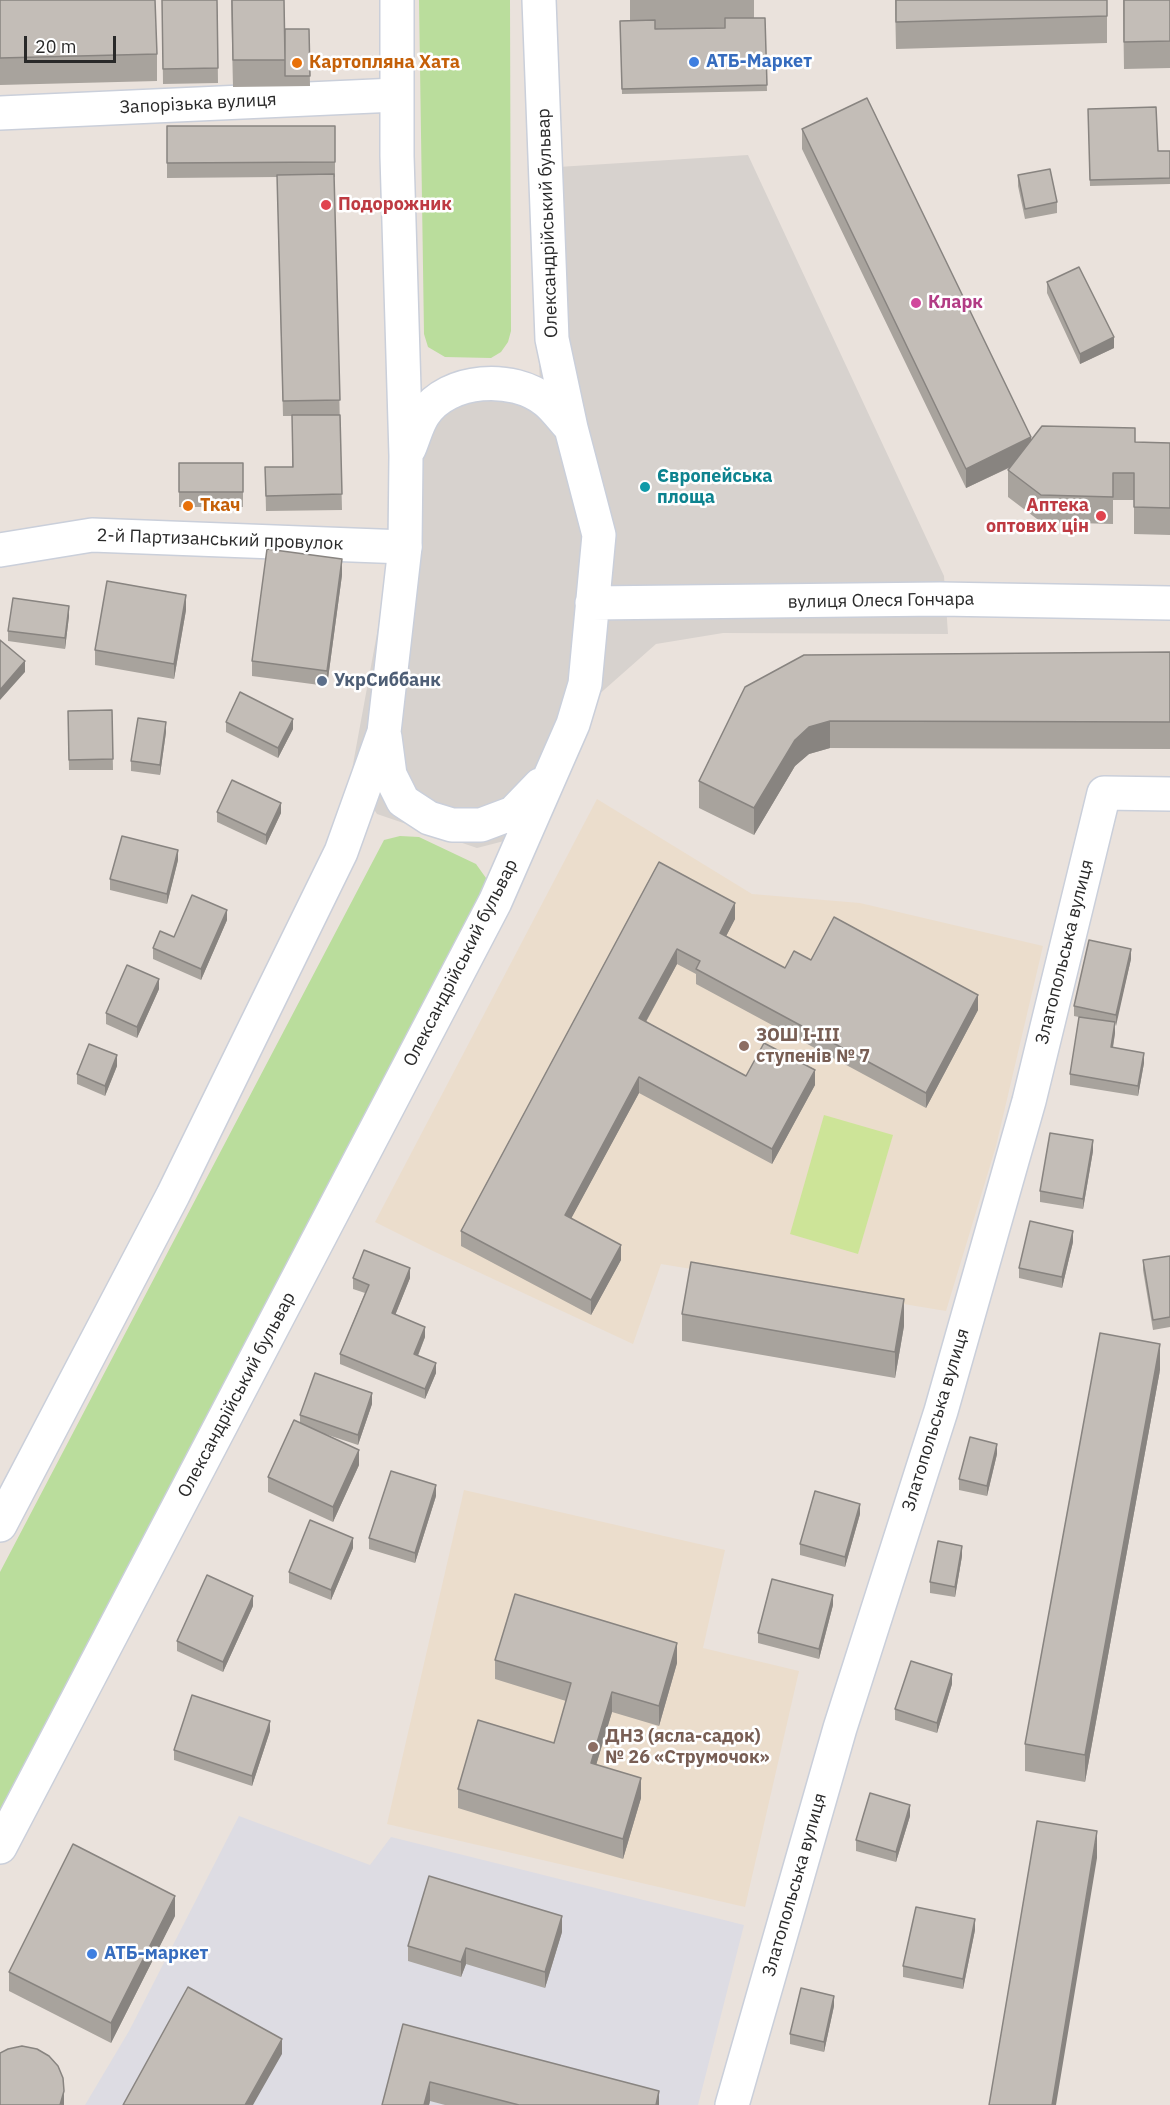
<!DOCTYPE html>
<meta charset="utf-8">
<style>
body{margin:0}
#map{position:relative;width:1170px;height:2105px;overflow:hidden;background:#eae2dc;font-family:"IBM Plex Sans",sans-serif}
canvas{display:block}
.scale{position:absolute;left:24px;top:36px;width:92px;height:27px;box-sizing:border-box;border:3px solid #292929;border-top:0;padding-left:8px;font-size:18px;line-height:21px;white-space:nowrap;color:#292929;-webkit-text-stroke:4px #fff;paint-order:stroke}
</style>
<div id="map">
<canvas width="1170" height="2105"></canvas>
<div class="scale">20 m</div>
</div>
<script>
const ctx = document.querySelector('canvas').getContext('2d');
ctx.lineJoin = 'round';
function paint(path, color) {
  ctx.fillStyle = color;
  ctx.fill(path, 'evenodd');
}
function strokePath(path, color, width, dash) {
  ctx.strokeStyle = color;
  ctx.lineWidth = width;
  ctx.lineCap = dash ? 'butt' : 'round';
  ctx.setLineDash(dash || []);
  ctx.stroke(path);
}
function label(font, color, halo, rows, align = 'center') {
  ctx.font = font + ' "IBM Plex Sans",sans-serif';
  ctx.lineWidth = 5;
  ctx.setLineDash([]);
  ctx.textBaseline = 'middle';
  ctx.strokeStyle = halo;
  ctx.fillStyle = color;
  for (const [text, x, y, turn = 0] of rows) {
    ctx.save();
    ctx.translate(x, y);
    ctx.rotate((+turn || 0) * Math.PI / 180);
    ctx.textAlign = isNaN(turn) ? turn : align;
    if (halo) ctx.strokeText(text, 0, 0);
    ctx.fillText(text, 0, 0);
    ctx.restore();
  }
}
paint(new Path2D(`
 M239,1816L370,1865L391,1837L744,1925L698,2105H85L129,2031Z`), '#dddce3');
paint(new Path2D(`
 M597,799L752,894L860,903L1043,946L996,1146L946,1311L661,1264L633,1344L433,1251L375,1222Z
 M464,1490L725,1550L703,1648L799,1671L745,1907L387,1824Z`), '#ebddcc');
paint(new Path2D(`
 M419,0H510L511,331L508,342L501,352L491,358L445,357L428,347L424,334Z
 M400,836L419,837L476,864L486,878L485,891L0,1816V1572L384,840Z`), '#badd9c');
paint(new Path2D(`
 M824,1115L893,1135L858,1254L790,1234Z`), '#cde498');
paint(new Path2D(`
 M748,155L944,576L948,634L723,633L656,644L596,697L508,840L477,848L377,814L351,775L387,579L389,397L540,383L530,179L558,167Z`), '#d7d2ce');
const street = new Path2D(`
 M0,113L396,95
 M0,550L92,535L405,547
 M732,2105L840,1728L941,1411L1029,1101L1104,793L1170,794`);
const secondary = new Path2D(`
 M409,449C414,438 417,424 424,414C448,378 513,374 546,401C555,408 563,420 571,428
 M592,603L940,599L1170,603
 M385,737L390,775L403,801L429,818L452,825H481L513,813L540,785
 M0,1525L173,1195L341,852L384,732L405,547L406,456L397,156V0
 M0,1847L495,902L573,724L585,684L599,535L571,428L552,339L539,0`);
strokePath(street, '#cacfda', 36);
strokePath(secondary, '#cacfda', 36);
strokePath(street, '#fff', 33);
strokePath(secondary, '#fff', 33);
paint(new Path2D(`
 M0,0L157,54V81L0,85Z
 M162,0H217L218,83L163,84Z
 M231,0L285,29H309L310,86L233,87Z
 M630,0H754V18H765L767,91L622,94L620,21L630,20Z
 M895,0H1107V43L896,49Z
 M1123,0H1170V68L1124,69Z
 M1088,109L1158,151H1170V184L1090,186Z
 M167,126H335V177H334L342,510L266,511L265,467H292V416H283L277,177L167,178Z
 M802,129L1031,441L1170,443V535L1134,534V500H1113V524L1041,522L1008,497V470L1011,467L966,488L802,149Z
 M1018,175L1057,202V213L1025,219L1018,186Z
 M1047,282L1114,348L1080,364L1047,293Z
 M179,463H243V507H179Z
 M342,575L327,686L252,676V661Z
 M186,610L174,679L95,665V650Z
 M69,616L65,649L8,641V631Z
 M1170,652V749L830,748L809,754L795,766L754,835L699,808V781L745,687Z
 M112,710L113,770H69L68,711Z
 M226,722L293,729L278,758L226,732Z
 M166,732L160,775L131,771V761Z
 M217,812L281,813L266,845L217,822Z
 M178,860L167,904L110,890V879Z
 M659,862L735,919L726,936L785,968L811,960L978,1010L926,1108L696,984V974L677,964L646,1022L746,1076L815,1085L772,1164L639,1093L571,1218L621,1260L591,1315L461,1246V1231Z
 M227,920L201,980L153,959V948L174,937Z
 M1131,959L1115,1026V1033L1113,1048L1144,1063L1138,1096L1070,1085V1074L1079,1017L1074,1016V1006Z
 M159,989L137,1038L106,1024V1013Z
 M117,1066L105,1096L77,1084V1074Z
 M1093,1151L1083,1209L1040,1202V1191Z
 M1073,1242L1062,1288L1019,1278V1268Z
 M1170,1256V1327L1153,1330L1143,1270V1260Z
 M353,1278H410L395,1315L425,1337L418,1356L436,1373L425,1399L340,1364V1354L365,1293L353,1289Z
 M682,1314L904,1326L895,1378L682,1341Z
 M1160,1370L1085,1782L1025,1771V1744Z
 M372,1404L358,1445L325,1434L359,1465L333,1522L268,1492V1477L300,1422V1415Z
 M997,1454L987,1496L959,1490V1479Z
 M436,1496L415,1563L369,1549V1538Z
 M860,1514L845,1567L800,1555V1544Z
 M353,1548L331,1600L289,1583V1572Z
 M962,1556L955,1597L930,1593V1582Z
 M833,1605L819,1659L758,1643V1633Z
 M253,1606L223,1672L177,1651V1641Z
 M495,1660L677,1663L659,1726L612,1712L596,1765L641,1798L623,1859L458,1808V1789L554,1743L566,1701L495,1679Z
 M952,1684L937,1733L895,1720V1709Z
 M270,1731L252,1786L174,1760V1750Z
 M910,1816L896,1862L856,1851V1840Z
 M175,1916L111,2043L9,1991V1972Z
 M975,1930L963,1989L903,1977V1966Z
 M562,1932L545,1988L466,1964L461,1977L408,1961V1946Z
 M834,2006L824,2052L790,2044V2034Z
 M403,2024L659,2105H445L430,2101L429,2105H382Z`), '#a8a39d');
paint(new Path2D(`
 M1114,337V348L1080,364V354Z
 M1031,437V457L966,488V469Z
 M342,559V575L327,686V671Z
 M186,595V610L174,679V664Z
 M69,606V616L65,649V638Z
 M25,661V672L0,700V690Z
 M293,719V729L278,758V748Z
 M830,721V748L809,754L795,766L754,835V808L795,740L809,727Z
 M166,722V732L160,775V765Z
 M281,803V813L266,845V835Z
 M178,850V860L167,904V894Z
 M735,903V919L720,948V933Z
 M227,910V920L201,980V969Z
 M677,949V964L639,1034V1018Z
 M1131,949V959L1116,1026V1015Z
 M159,979V989L137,1038V1027Z
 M978,995V1010L926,1108V1093Z
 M1115,1022V1033L1111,1058V1047Z
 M1144,1053V1063L1138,1096V1086Z
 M117,1055V1066L105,1096V1086Z
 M815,1070V1085L772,1164V1149Z
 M639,1077V1093L565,1230V1215Z
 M1093,1140V1151L1083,1209V1199Z
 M1073,1231V1242L1062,1288V1277Z
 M621,1245V1260L591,1315V1300Z
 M410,1268V1278L392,1323V1313Z
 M904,1299V1326L895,1378V1352Z
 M425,1327V1337L414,1365V1354Z
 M1160,1344V1370L1085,1782V1755Z
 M436,1363V1373L425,1399V1389Z
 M372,1393V1404L358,1445V1435Z
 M997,1444V1454L987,1496V1486Z
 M359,1450V1465L333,1522V1507Z
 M436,1485V1496L415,1563V1553Z
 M860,1504V1514L845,1567V1557Z
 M353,1538V1548L331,1600V1590Z
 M962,1546V1556L955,1597V1587Z
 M833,1595V1605L819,1659V1649Z
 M253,1596V1606L223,1672V1662Z
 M677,1643V1663L659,1726V1706Z
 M952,1674V1684L937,1733V1723Z
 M612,1692V1712L591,1782V1763Z
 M270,1721V1731L252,1786V1776Z
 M641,1778V1798L623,1859V1839Z
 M910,1805V1816L896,1862V1852Z
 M1097,1831V1858L1056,2105H1052Z
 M175,1896V1916L111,2043V2023Z
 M562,1916V1932L545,1988V1972Z
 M975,1919V1930L963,1989V1979Z
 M466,1948V1964L461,1977V1962Z
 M834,1996V2006L824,2052V2042Z
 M282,2039V2054L253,2105H245Z
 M430,2082V2101L429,2105H424Z
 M64,2091V2105H60Z
 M659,2091V2105H656Z`), '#888480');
const building = new Path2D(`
 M0,0H155L157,54L0,58Z
 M162,0H217L218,68L163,69Z
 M232,0H284L285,60H233Z
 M896,0H1107V16L896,22Z
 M1124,0H1170V41L1124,42Z
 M725,18H765L767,85L622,89L620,21L655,20V29L725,28Z
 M285,29H309L310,76H285Z
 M867,98L1031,437L966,469L802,129Z
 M1156,107L1158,151H1170V178L1090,180L1088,109Z
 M167,126H335V162L167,163Z
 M1050,169L1057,202L1025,209L1018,175Z
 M334,174L340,400L283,401L277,175Z
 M1079,267L1114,337L1080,354L1047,282Z
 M292,415H340L342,494L266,496L265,467H293Z
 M1042,426L1135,428V442L1170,443V508L1134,507V473H1113V497L1041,495L1008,470Z
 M179,463H243V492H179Z
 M267,549L342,559L327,671L252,661Z
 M107,581L186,595L174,664L95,650Z
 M13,598L69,606L65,638L8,631Z
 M0,640L25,661L0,690Z
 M1170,652V722L830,721L809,727L795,740L754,808L699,781L745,687L804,655Z
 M240,692L293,719L278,748L226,722Z
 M112,710L113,759L69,760L68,711Z
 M138,718L166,722L160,765L131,761Z
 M232,780L281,803L266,835L217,812Z
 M122,836L178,850L167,894L110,879Z
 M659,862L735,903L720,933L785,968L794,951L811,960L834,917L978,995L926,1093L696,969L700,961L677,949L639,1018L746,1076L764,1043L815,1070L772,1149L639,1077L565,1215L621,1245L591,1300L461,1231Z
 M192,895L227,910L201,969L153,948L160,931L174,937Z
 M1089,940L1131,949L1116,1015L1074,1006Z
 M127,965L159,979L137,1027L106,1013Z
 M1079,1017L1115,1022L1111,1047L1144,1053L1138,1086L1070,1074Z
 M89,1044L117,1055L105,1086L77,1074Z
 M1050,1133L1093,1140L1083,1199L1040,1191Z
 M1030,1221L1073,1231L1062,1277L1019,1268Z
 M364,1250L410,1268L392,1313L425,1327L414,1354L436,1363L425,1389L340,1354L369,1285L353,1278Z
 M1170,1256V1317L1153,1320L1143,1260Z
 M691,1262L904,1299L895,1352L682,1314Z
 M1100,1333L1160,1344L1085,1755L1025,1744Z
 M315,1373L372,1393L358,1435L300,1415Z
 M294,1420L359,1450L333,1507L268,1477Z
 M970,1437L997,1444L987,1486L959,1479Z
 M391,1471L436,1485L415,1553L369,1538Z
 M815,1491L860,1504L845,1557L800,1544Z
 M310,1520L353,1538L331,1590L289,1572Z
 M938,1541L962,1546L955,1587L930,1582Z
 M207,1575L253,1596L223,1662L177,1641Z
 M772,1579L833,1595L819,1649L758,1633Z
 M515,1594L677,1643L659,1706L612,1692L591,1763L641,1778L623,1839L458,1789L478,1720L554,1743L571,1683L495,1660Z
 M911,1661L952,1674L937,1723L895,1709Z
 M192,1695L270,1721L252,1776L174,1750Z
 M870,1793L910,1805L896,1852L856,1840Z
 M1037,1821L1097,1831L1052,2105H989Z
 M73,1844L175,1896L111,2023L9,1972Z
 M429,1876L562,1916L545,1972L466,1948L461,1962L408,1946Z
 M916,1907L975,1919L963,1979L903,1966Z
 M188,1987L282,2039L245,2105H123Z
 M801,1988L834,1996L824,2042L790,2034Z
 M403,2024L659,2091L656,2105H519L430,2082L424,2105H382Z
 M22,2046L37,2049L49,2056L58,2066L63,2078L64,2091L60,2105H0V2053L8,2049Z`);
paint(building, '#c3bdb7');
strokePath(building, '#888480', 1.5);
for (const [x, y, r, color] of [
 [694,62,6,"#3f7fe0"],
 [297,63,6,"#e8710a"],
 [326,205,6,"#e0444e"],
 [916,303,6,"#d1479c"],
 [645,487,6,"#0f9aa8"],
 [188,506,6,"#e8710a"],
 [1101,516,6,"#e0444e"],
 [322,681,6,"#5c6f8a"],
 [744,1046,6,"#8d6e63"],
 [593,1747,6,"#8d6e63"],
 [92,1954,6,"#3f7fe0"]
]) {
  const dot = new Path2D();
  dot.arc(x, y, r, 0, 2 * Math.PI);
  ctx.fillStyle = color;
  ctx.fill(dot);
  strokePath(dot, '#fff', 2);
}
label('bold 18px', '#366cbe', '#fff', [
 ["АТБ-Маркет",706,62],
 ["АТБ-маркет",104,1954]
], 'left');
label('bold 18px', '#c56008', '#fff', [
 ["Картопляна Хата",309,63],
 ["Ткач",200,506]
], 'left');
label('18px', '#292929', '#fff', [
 ["Запорізька вулиця",198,104,-3],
 ["Олександрійський бульвар",548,223,-92],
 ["2-й Партизанський провулок",220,540,2],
 ["вулиця Олеся Гончара",881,601,-1],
 ["Златопольська вулиця",1065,952,-76],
 ["Олександрійський бульвар",461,963,-63],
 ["Олександрійський бульвар",237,1395,-62],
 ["Златопольська вулиця",936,1420,-73],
 ["Златопольська вулиця",795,1885,-74]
]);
label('bold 18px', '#be3a42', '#fff', [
 ["Подорожник",338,205],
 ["Аптека",1089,506,"right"],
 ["оптових цін",1089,527,"right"]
], 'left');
label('bold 18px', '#b23c85', '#fff', [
 ["Кларк",928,303]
], 'left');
label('bold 18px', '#0d838f', '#fff', [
 ["Європейська",657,477],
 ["площа",657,498]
], 'left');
label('bold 18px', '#4e5e75', '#fff', [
 ["УкрСиббанк",334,681]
], 'left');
label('bold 18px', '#785e54', '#fff', [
 ["ЗОШ І-ІІІ",756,1036],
 ["ступенів № 7",756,1057],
 ["ДНЗ (ясла-садок)",605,1737],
 ["№ 26 «Струмочок»",605,1758]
], 'left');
</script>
